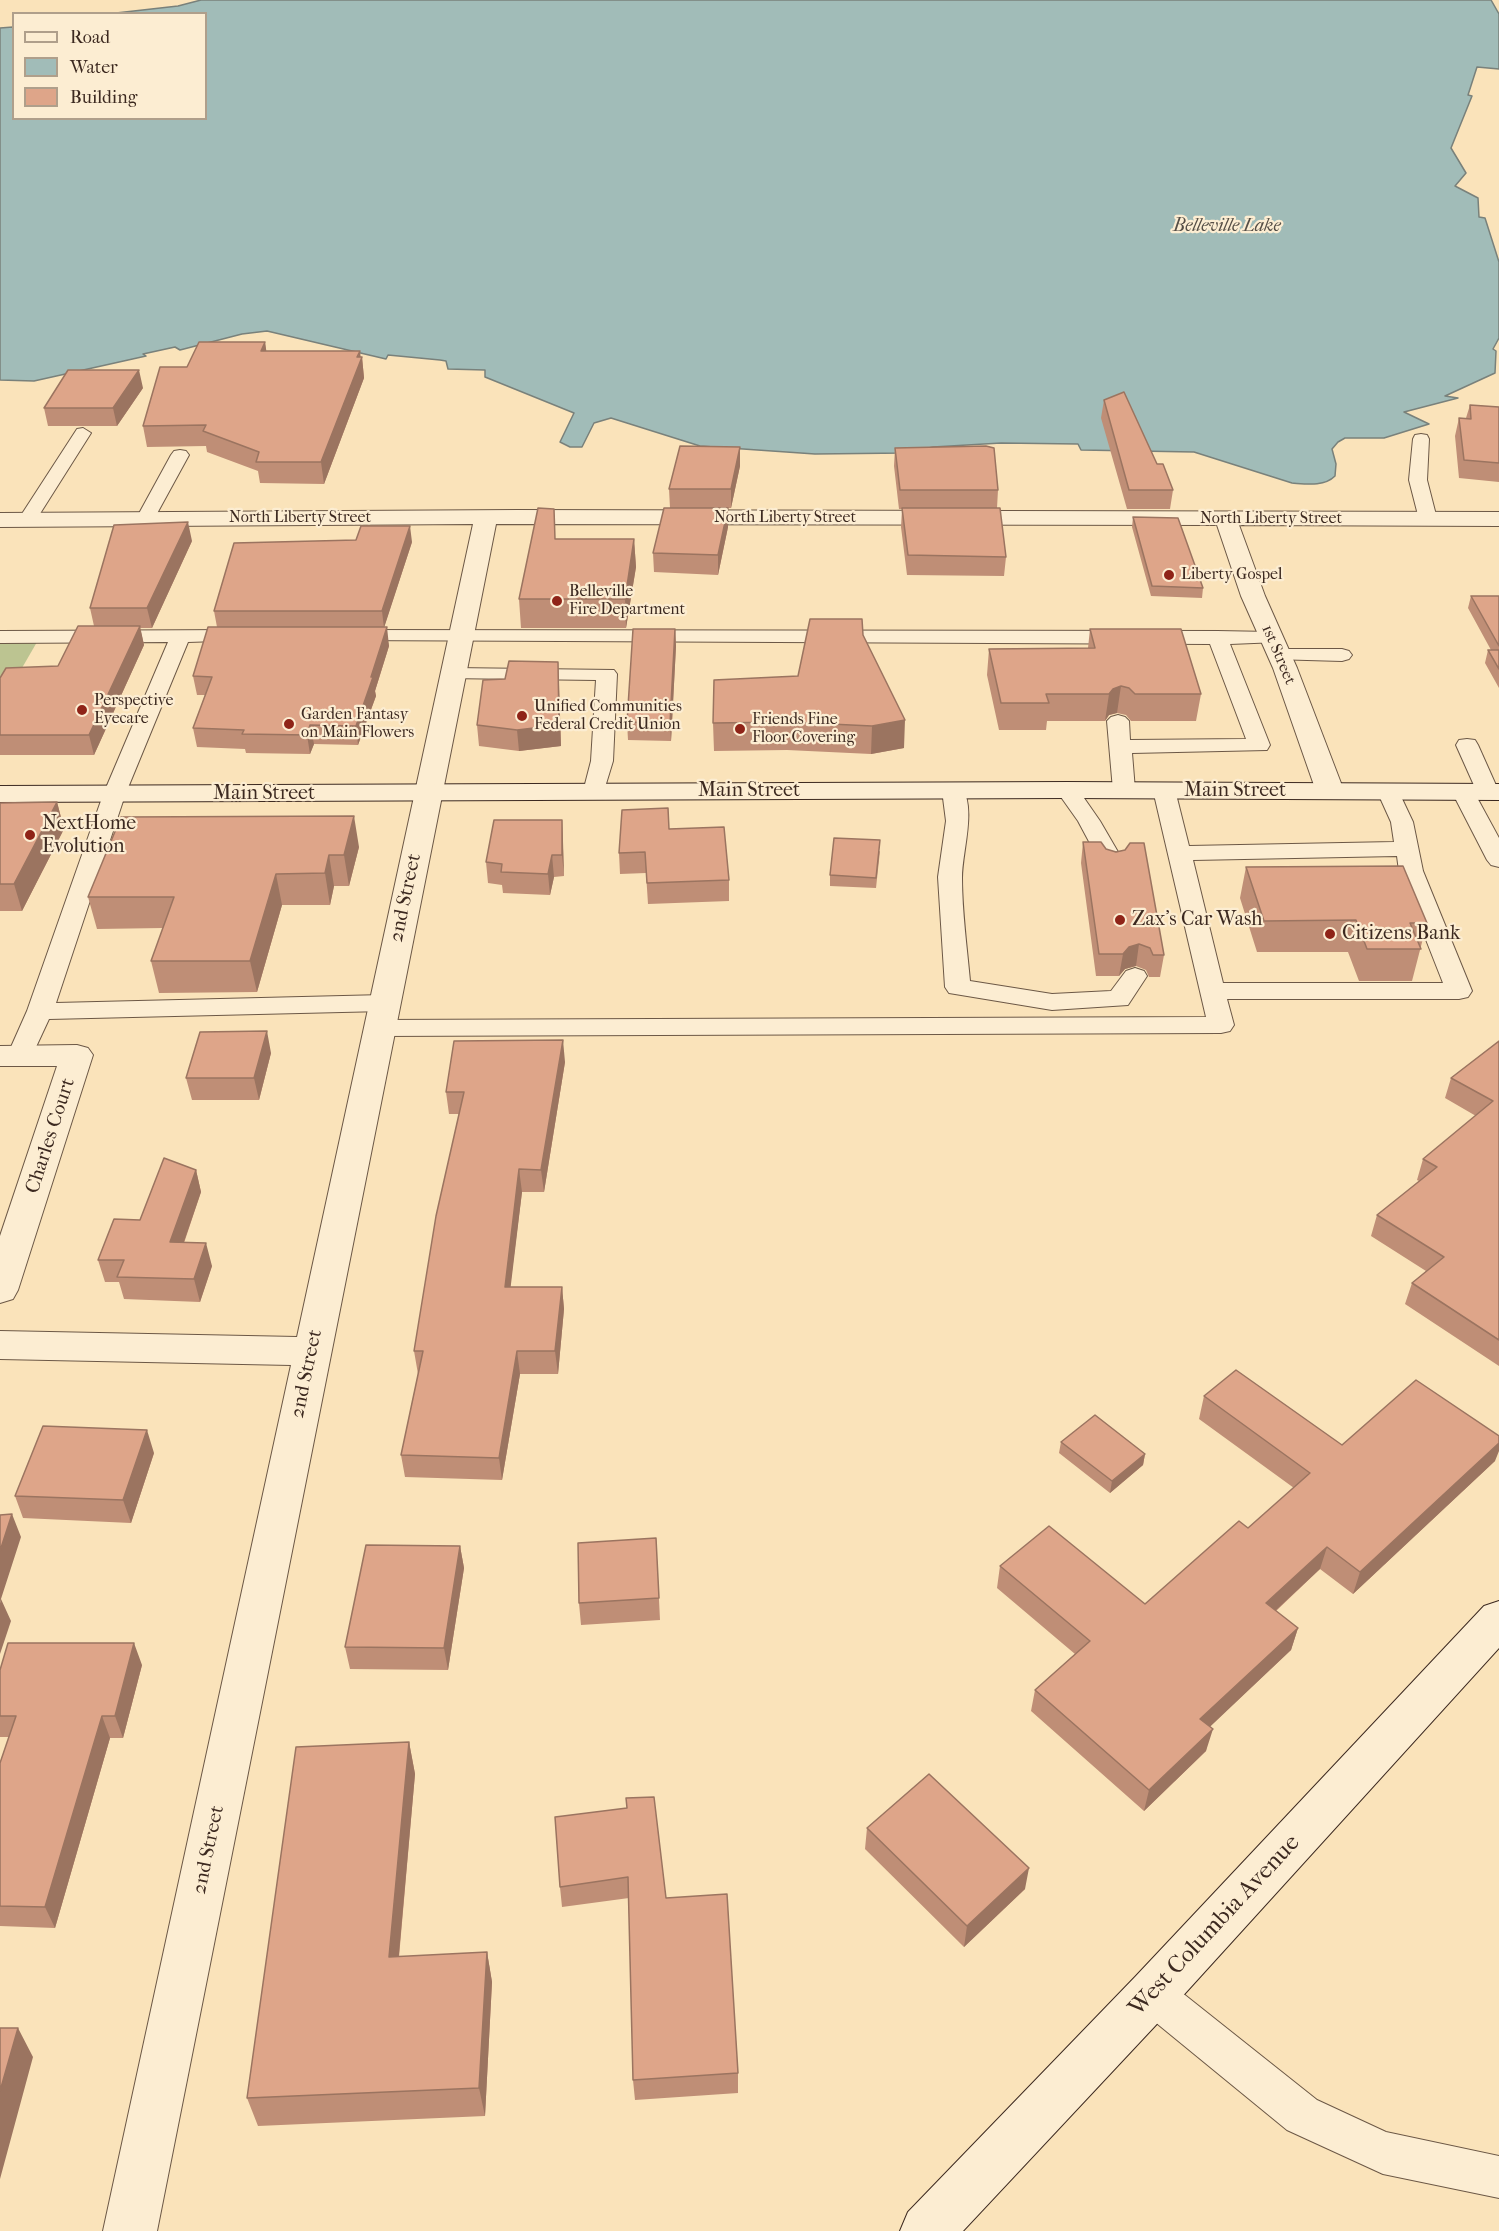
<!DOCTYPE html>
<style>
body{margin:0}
#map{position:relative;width:1499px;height:2231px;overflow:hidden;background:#fae3ba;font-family:"IM FELL French Canon",serif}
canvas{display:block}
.legend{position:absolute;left:12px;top:12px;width:195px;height:108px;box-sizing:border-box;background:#fcedd2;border:2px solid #af9f8b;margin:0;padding:8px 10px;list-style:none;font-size:18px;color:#3c2920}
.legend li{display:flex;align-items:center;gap:12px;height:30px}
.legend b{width:30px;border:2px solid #af9f8b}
</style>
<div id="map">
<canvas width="1499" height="2231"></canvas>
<ul class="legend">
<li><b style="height:8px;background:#fcedd2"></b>Road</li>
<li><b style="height:16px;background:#a1bcb8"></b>Water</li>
<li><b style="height:16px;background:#dea589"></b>Building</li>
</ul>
</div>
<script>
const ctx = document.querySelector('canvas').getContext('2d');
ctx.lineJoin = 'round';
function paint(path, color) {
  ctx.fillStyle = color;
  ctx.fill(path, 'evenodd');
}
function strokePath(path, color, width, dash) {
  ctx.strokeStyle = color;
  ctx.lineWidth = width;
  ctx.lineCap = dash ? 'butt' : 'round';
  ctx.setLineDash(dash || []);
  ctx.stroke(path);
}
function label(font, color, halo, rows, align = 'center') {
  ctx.font = font + ' "IM FELL French Canon",serif';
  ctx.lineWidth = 4.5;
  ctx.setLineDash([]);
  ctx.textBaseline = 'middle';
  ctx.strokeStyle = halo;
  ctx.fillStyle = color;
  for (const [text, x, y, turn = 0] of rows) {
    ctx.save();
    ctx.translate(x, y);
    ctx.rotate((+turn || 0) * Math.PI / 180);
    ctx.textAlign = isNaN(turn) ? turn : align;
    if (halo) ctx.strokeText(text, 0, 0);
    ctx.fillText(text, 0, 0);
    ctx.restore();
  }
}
paint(new Path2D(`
 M0,642H37L0,706Z`), '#bcc491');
const water = new Path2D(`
 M201,0H1491L1499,14V69L1477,67L1468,95L1472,96L1451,148L1466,173L1455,186L1478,198L1479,217L1485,218L1499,262V338L1493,349L1496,351L1495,373L1445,396L1458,398L1404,412L1429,424L1384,438H1345L1338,442L1332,449L1336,464L1335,476C1324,487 1306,484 1292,483L1194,452L1081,450L1078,444L1001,443L933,447L905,453L815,454L700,446L611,418L594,423L582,447H570L560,442L574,413L485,377V370L448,369L446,361L440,360L388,355L386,359L267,331L242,334L180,350L175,347L143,354L146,356L34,381L0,380V28L13,27L14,118H206V14L116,13L178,6Z`);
paint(water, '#a1bcb8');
strokePath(water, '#79817b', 1.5);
const service = new Path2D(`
 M83,428L91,433L36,520L33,524H21L18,520L77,429Z
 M1421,434L1427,435L1429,439L1427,480L1437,519L1434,523H1422L1419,519L1409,480L1413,439L1415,435Z
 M180,450L186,451L189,455L154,519L151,523H139L136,519L171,455L174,451Z
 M241,630L248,632L251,636L248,640L188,642L125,795L56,1003L384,995L393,997L397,1003L393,1009L384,1011L49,1019L29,1062L20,1064L11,1062L7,1056L27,1011L103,795L168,642L0,643V631Z
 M352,630L1217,631L1271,632L1278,634L1281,638L1278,642L1230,644L1270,745L1267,750L1132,753L1135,790L1132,795L1124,797L1116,795L1113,790L1107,721L1111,717L1118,715L1125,717L1129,721L1130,740L1246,739L1210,644L345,640L342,636L345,632Z
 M1279,649H1342L1349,651L1352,655L1349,659L1342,661L1272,659L1269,655L1272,651Z
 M453,668L614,670L617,674L613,761L602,797L594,799L586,797L583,792L591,761L596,680L446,678L443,674L446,670Z
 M1467,739L1475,740L1478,745L1499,792L1496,797L1488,799L1480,797L1477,792L1456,745L1459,740Z
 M953,783L961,785C977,809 962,851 962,878C962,912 967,947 970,981L1052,994L1111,991L1126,971L1135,968L1144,971L1147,976L1128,1005L1052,1010L949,993L945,987L938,877L946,821L942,790L945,785Z
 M1067,783L1075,785L1100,821L1125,864L1121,869L1113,871L1105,869L1101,864L1078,821L1056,790L1059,785Z
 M1164,783L1172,785L1175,790L1189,846L1394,842L1391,822L1377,791L1380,786L1388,784L1396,786L1413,822L1423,871L1472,991L1468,997L1459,999H1227L1234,1025L1230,1031L1221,1033L379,1036L370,1034L366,1028L370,1022L379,1020L1206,1017L1153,790L1156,785ZM1397,856L1399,871L1443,983H1223L1193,860Z
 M1463,785L1471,787L1474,792L1499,838V867L1491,865L1487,860L1452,792L1455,787Z
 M1152,1974L1166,1980L1317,2100L1386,2132L1499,2156V2198L1383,2174L1287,2130L1138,2008L1132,1994L1138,1980Z`);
const minor = new Path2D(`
 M517,510L1499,512V526L1239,525L1265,596L1297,668L1344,791L1340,797L1330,799L1320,797L1316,791L1273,668L1241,596L1217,525L496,524L157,2231H103L291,1365L0,1359V1331L297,1337L473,524L0,527V513Z
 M77,1045L88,1048L93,1055L18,1290L13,1299L0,1303V1236L57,1066H0V1046Z`);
const secondary = new Path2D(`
 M1067,782L1499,784V800L1067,798L0,802V786Z
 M1499,1601V1648L1169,2011L963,2231H900L908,2212L1135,1977L1484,1606Z`);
strokePath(service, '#6c5846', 2);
strokePath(minor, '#6c5846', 2);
strokePath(secondary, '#3c2920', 2);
paint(service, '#fcedd2');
paint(minor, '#fcedd2');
paint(secondary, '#fcedd2');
paint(new Path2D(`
 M265,342L266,351H360V357H362L364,378L324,484L260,483L258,471L207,452L206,446L147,447L143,426L187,367Z
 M143,388L117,426H48L44,408Z
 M1104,400L1157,464L1173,490L1170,509H1127L1101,418Z
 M1470,405L1499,407V482L1459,478L1455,436L1459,418H1466Z
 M740,447V466L731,508H728V527L718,575L654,572L653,553L670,508L669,489Z
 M895,448L998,490L997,508L1006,557L1004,576L907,575L901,527L902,509H899L894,466Z
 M1133,517L1203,588L1202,598L1151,596L1132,527Z
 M556,539H634L636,567L626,628H521L519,599Z
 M192,541L152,628H140L144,645L94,755H0V678L58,666L94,626L90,608Z
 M412,542L384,627L389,646L375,691L376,696L358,745L314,744L310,754L246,753L245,749L197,747L193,728L205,695H197L193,676L217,627L214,611Z
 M1471,596H1499V688L1485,663L1488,650H1491L1468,608Z
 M675,629L676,646L671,741L628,740L627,722Z
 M1090,629L1201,694L1196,721H1131L1126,715L1117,713L1109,715L1105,721H1047L1046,730H999L987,675L989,649L1088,648Z
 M863,635L904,748L871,754L787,750L714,751L713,723L798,676Z
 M559,682L561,746L519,751L479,746L477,725Z
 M57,802L64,829L22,911H0V803Z
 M562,820L564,876L554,877L550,895L503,893L502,885L488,883L486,862Z
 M669,829L729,880V901L648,904L646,873L620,874L619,853Z
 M1083,842L1116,852L1125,850L1164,955L1160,977H1149L1146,970L1136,966L1125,969L1119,976H1096L1081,863Z
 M359,847L349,886H334L330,905H282L257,992L159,993L151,961L163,928L97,929L88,897Z
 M880,851L876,888L830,886V875Z
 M1246,867L1427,923L1412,981H1359L1348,952H1257L1240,898Z
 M1499,1041V1366L1405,1304L1412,1283L1426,1271L1371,1236L1377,1215L1419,1181L1417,1180L1423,1159L1476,1116L1445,1098L1451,1078Z
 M271,1053L259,1100H192L186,1078Z
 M565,1062L544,1192H522L510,1287H562L564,1309L558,1374H520L502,1480L405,1477L401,1455L418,1374L414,1351L459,1114H449L446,1092Z
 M196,1170L201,1192L184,1243L212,1266L200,1302L124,1299L119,1282H105L98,1260L140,1220Z
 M1204,1396L1342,1445L1495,1461L1353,1594L1320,1569L1276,1611L1298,1628L1291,1650L1209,1727L1206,1751L1144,1811L1031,1711L1035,1690L1075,1654L997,1588L1000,1566L1145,1604L1248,1528L1294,1488L1199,1419Z
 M1061,1442L1145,1454L1143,1465L1110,1493L1059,1453Z
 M154,1453L131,1523L23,1518L15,1496Z
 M656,1538L660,1620L581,1625L579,1603Z
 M460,1546L464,1568L448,1670L350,1669L345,1647Z
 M142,1665L123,1738H110L55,1928L0,1926V1763L9,1737H0V1670Z
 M409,1742L415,1774L399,1957L487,1952L492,1982L485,2116L258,2126L247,2098Z
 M555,1817L666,1898L738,2073V2093L635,2100L633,2080L629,1898L562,1907L560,1887Z
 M867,1828L1025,1889L964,1947L865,1849Z`), '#bf8e76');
paint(new Path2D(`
 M265,342L268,362L261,351Z
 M360,351L361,360L362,357L364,378L324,484L321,462Z
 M139,370L143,388L117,426L113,408Z
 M740,447V466L731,508V489Z
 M728,508V527L718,575V555Z
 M188,522L192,541L152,628L147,608Z
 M410,526L412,542L384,628L382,611Z
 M634,539L636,567L626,628L625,599Z
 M140,626L144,645L94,755L89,735Z
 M387,627L389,646L375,691L376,696L358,745L356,726Z
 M675,629L676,646L671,741L670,723Z
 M558,662L561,746L519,751L517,730Z
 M1121,686L1117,713L1109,715L1105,721L1109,694L1113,689Z
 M905,720L904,748L871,754L872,726Z
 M310,725L314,744L310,754L307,735Z
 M57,802L64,829L22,911L14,884Z
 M354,816L359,847L349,886L344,855Z
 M562,820L563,841L564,876L562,855Z
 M329,855L334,886L330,905L325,873Z
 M552,855L554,877L550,895L548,874Z
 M276,874L282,905L257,992L250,961Z
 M1139,944L1136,966L1125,969L1119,976L1123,954L1129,947Z
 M267,1031L271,1053L259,1100L254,1078Z
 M563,1040L565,1062L544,1192L541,1170Z
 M519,1169L522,1192L508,1309L505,1287Z
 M196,1170L201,1192L176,1265L170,1242Z
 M206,1243L212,1266L200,1302L194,1279Z
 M562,1287L564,1309L558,1374L555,1351Z
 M517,1351L520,1374L502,1480L499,1458Z
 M147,1430L154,1453L131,1523L123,1500Z
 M1499,1443V1451L1495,1461L1353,1594L1360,1572Z
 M1145,1454L1143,1465L1110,1493L1112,1481Z
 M12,1514L21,1537L0,1602V1551Z
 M460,1546L464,1568L448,1670L444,1648Z
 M1327,1547L1320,1569L1260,1625L1266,1603Z
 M1,1599L11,1621L0,1654V1603Z
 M1298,1628L1291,1650L1195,1741L1200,1719Z
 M134,1643L142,1665L123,1738L115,1716Z
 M102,1716L110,1738L55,1928L45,1907Z
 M1213,1729L1206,1751L1144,1811L1149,1790Z
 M409,1742L415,1774L396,1987L389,1957Z
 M1029,1868L1025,1889L964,1947L967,1926Z
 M487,1952L492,1982L485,2116L479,2088Z
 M18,2028L33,2057L0,2179V2091Z`), '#9b7460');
const building = new Path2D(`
 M199,342H265L261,351H360L357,357H362L321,462H256L259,452L203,431L206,425L143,426L160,367H187Z
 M68,370H139L113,408H44Z
 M1124,392L1157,464H1163L1173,490H1129L1104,400Z
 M1470,405L1499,407V463L1464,460L1459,418L1471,419Z
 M680,446L740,447L731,489H669Z
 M986,446L994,448L998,490H900L895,448Z
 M538,508L554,509L555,539H634L625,599H519Z
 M664,508H728L718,555L653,553Z
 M902,508H1000L1006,557L908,555Z
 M1133,517L1178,518L1203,588L1152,586Z
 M188,522L147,608H90L114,525Z
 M361,526H410L382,611H214L234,543L356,540Z
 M1471,596H1499V646Z
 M810,619H862L863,635L905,720L872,726L788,722L713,723L714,680L798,676Z
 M78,626H140L89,735H0V678L6,668L58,666Z
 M208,627H387L371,677H373L356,726L310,725L307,735L242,734L244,730L193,728L212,677L193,676Z
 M633,629H675L670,723L627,722Z
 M1090,629H1181L1201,694H1135L1129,688L1121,686L1113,689L1109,694H1046L1049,703H1001L989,649L1095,648Z
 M1488,650H1499V669Z
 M509,661L558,662L559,725L517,730L477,725L483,680L505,679Z
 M57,802L14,884H0V803Z
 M668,808L669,829L724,827L729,880L647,883L645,852L619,853L622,810Z
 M354,816L344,855H329L325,873L276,874L250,961H151L174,897H88L121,817Z
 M494,820H562V855H552L548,874L501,872L502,864L486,862Z
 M834,838L880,840L876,878L830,875Z
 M1083,842H1101L1106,849L1116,852L1125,850L1130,843H1144L1164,955H1153L1150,948L1139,944L1129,947L1123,954H1099Z
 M1403,866L1427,923H1410L1421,949H1367L1356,920L1264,921L1246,867Z
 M267,1031L254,1078H186L200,1032Z
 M563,1040L541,1170L519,1169L505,1287H562L555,1351H517L499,1458L401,1455L423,1351H414L436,1216L464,1092H446L454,1041Z
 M1499,1041V1340L1412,1283L1444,1257L1377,1215L1437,1167L1423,1159L1493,1101L1451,1078Z
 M164,1158L196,1170L170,1242L206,1243L194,1279L117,1277L124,1260H98L114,1219L140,1220Z
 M1236,1370L1342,1445L1416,1380L1499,1436V1443L1360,1572L1327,1547L1266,1603L1298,1628L1200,1719L1213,1729L1149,1790L1035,1690L1090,1641L1000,1566L1049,1526L1145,1604L1239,1521L1248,1528L1310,1473L1204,1396Z
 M1095,1415L1145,1454L1112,1481L1061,1442Z
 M43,1426L147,1430L123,1500L15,1496Z
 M12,1514L0,1551V1515Z
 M656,1538L659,1598L579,1603L578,1543Z
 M366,1545L460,1546L444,1648L345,1647Z
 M8,1643H134L115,1716H102L45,1907L0,1906V1763L16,1716H0V1670Z
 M409,1742L389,1957L487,1952L479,2088L247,2098L296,1747Z
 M929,1774L1029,1868L967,1926L867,1828Z
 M654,1797L666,1898L727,1894L738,2073L633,2080L628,1877L560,1887L555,1817L627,1808L626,1798Z
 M0,2028H18L0,2091Z`);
paint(building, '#dea589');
strokePath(building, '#9b7460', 1.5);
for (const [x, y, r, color] of [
 [1169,575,6,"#8f2418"],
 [557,601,6,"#8f2418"],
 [82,710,6,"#8f2418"],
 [522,716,6,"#8f2418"],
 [289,724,6,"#8f2418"],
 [740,729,6,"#8f2418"],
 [30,835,6,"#8f2418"],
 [1120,920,6,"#8f2418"],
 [1330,934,6,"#8f2418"]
]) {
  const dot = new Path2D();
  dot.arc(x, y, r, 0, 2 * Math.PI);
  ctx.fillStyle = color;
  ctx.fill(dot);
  strokePath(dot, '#fcedd2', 2);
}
label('16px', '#3c2920', '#fcedd2', [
 ["North Liberty Street",300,518],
 ["North Liberty Street",785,518],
 ["North Liberty Street",1271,519],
 ["1st Street",1278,655,67]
]);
label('16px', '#3c2920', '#fcedd2', [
 ["Liberty Gospel",1181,575],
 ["Belleville",569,592],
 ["Fire Department",569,610],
 ["Perspective",94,701],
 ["Eyecare",94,719],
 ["Unified Communities",534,707],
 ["Federal Credit Union",534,725],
 ["Garden Fantasy",301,715],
 ["on Main Flowers",301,733],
 ["Friends Fine",752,720],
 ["Floor Covering",752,738]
], 'left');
label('italic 18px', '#554e46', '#fcedd2', [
 ["Belleville Lake",1227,227]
]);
label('20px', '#3c2920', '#fcedd2', [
 ["Main Street",749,791],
 ["Main Street",1235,791],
 ["Main Street",264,794],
 ["2nd Street",406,898,-78],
 ["Charles Court",51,1136,-72],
 ["2nd Street",307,1374,-78],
 ["2nd Street",209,1850,-78]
]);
label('20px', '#3c2920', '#fcedd2', [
 ["NextHome",42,824],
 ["Evolution",42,847],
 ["Zax's Car Wash",1132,920],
 ["Citizens Bank",1342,934]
], 'left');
label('24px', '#3c2920', '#fcedd2', [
 ["West Columbia Avenue",1215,1926,-47]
]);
</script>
